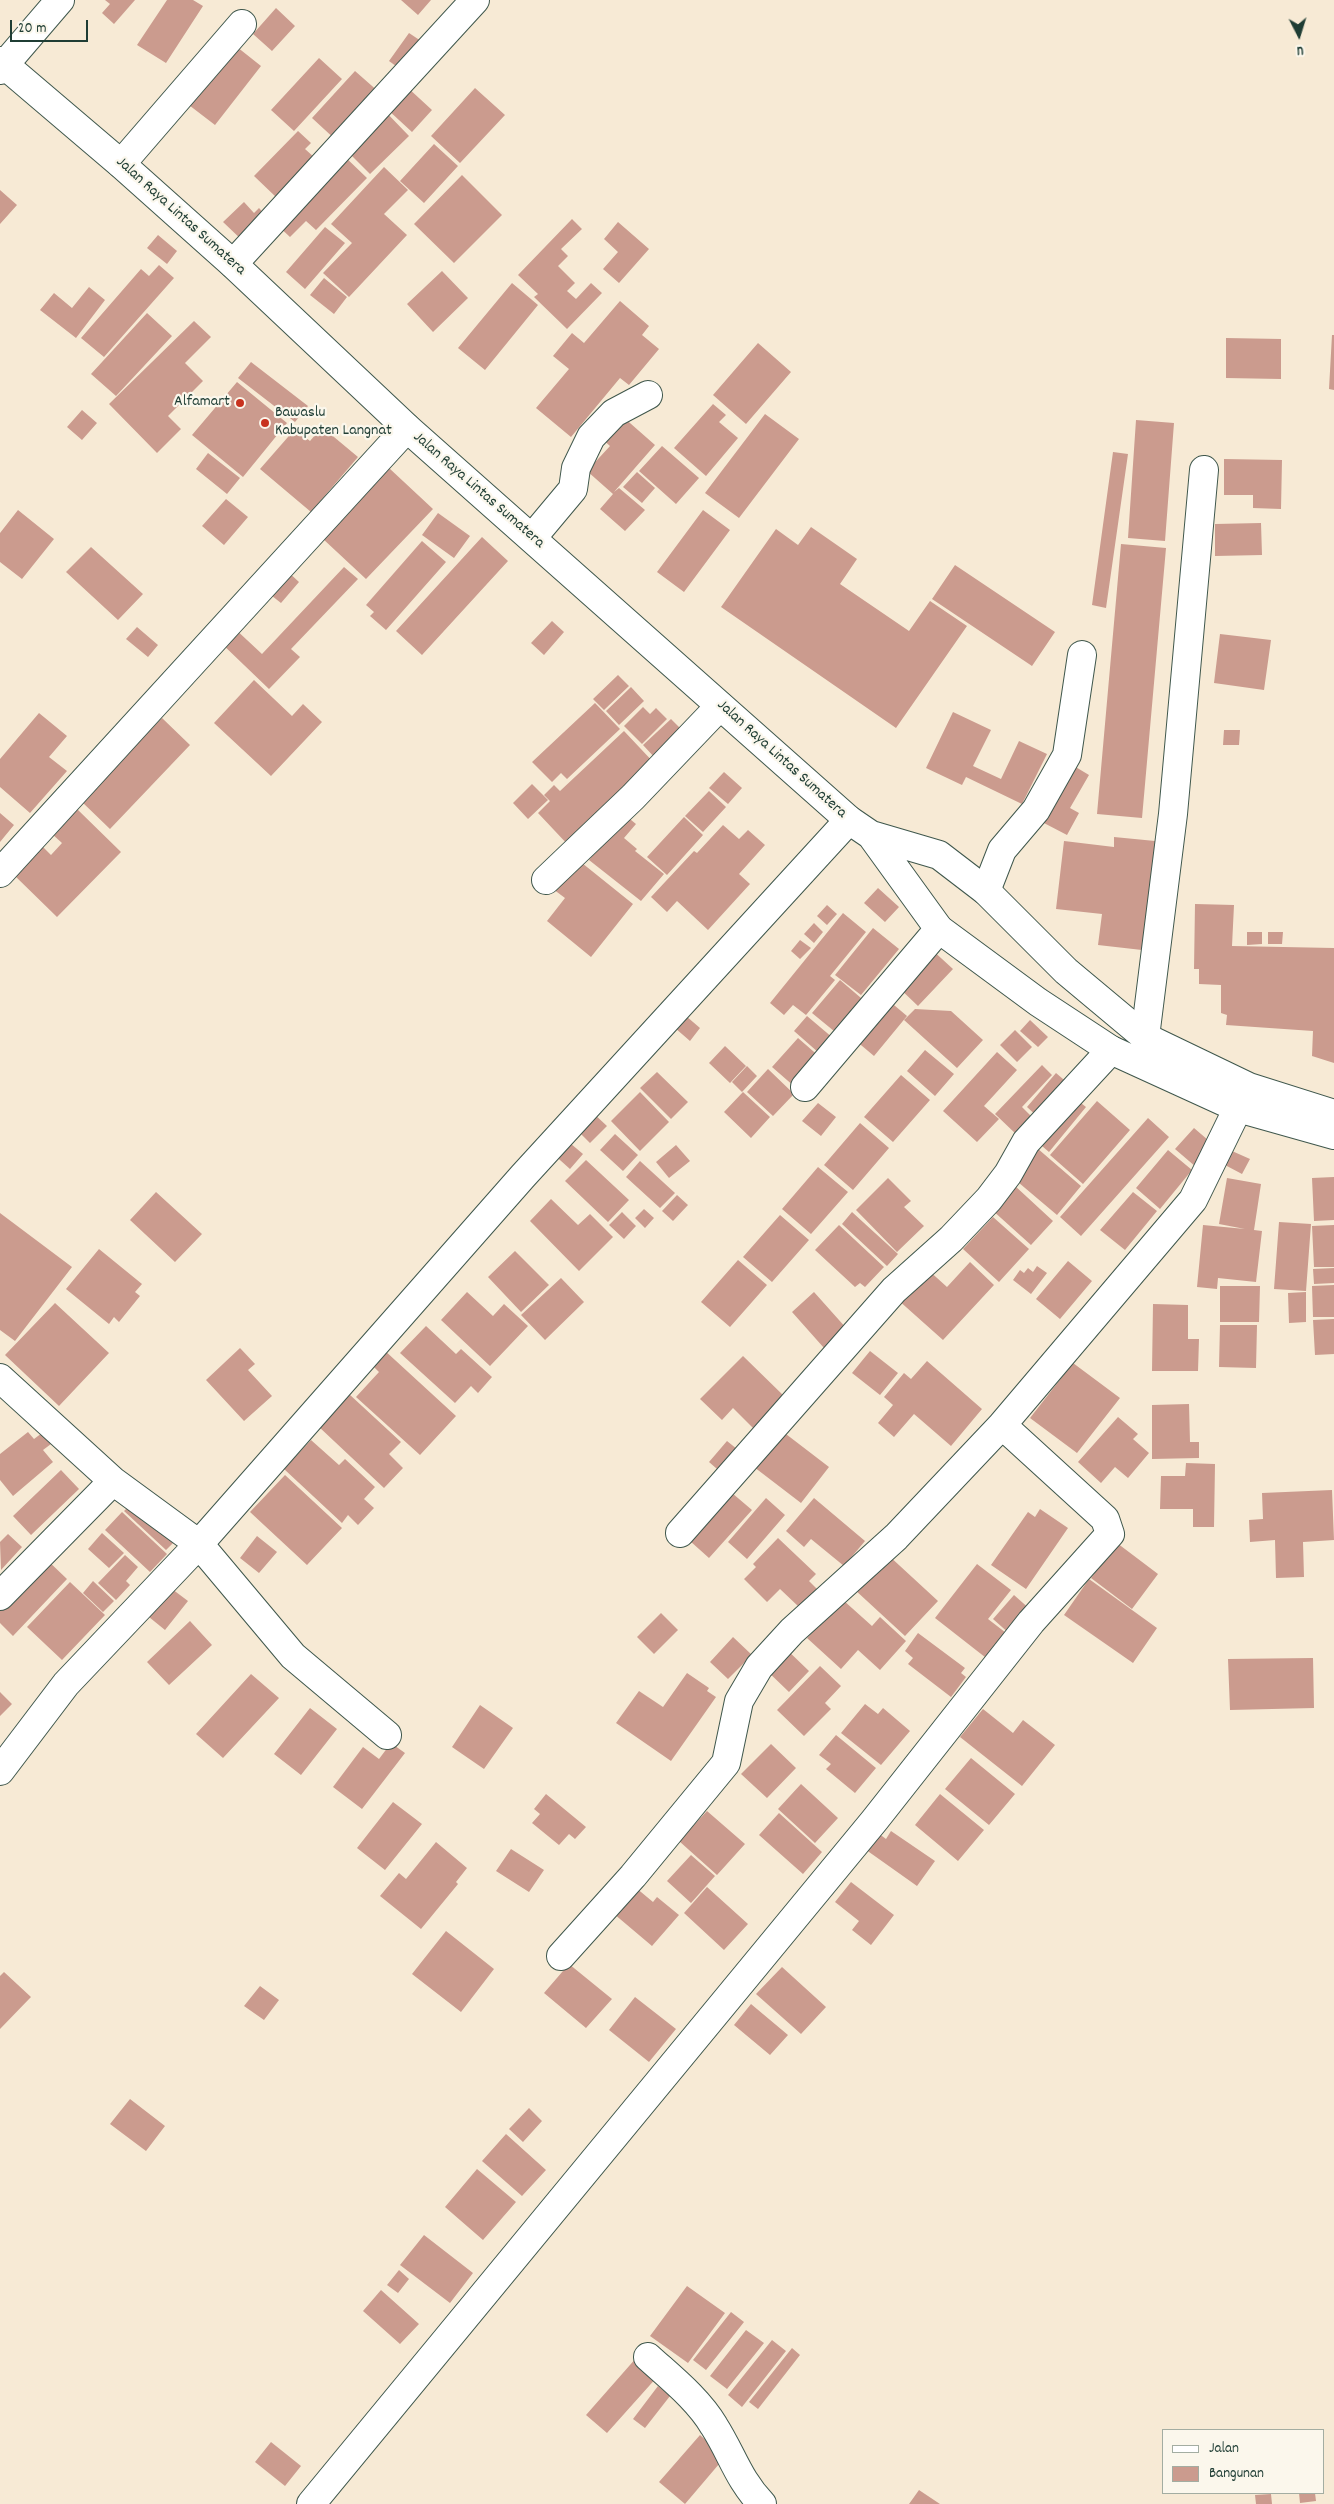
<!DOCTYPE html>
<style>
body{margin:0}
#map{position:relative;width:1334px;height:2504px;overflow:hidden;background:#f7ead5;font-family:Dekko,sans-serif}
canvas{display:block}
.legend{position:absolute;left:1162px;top:2429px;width:162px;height:65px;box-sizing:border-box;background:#fbf7ec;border:1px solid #a3ada2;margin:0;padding:6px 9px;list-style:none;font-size:15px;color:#1f3d34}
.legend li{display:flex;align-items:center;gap:10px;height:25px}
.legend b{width:25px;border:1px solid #a3ada2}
.north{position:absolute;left:1274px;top:10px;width:50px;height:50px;-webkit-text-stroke:4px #fbf7ec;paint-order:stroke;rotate:175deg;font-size:14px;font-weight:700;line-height:20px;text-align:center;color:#1f3d34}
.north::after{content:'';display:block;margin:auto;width:18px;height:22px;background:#1f3d34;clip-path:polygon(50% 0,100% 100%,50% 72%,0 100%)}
.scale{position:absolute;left:10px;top:20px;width:78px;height:22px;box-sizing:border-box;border:2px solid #1f3d34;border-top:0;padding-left:6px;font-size:15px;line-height:18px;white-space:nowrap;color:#1f3d34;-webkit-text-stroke:4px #fbf7ec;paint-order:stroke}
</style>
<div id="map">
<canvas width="1334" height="2504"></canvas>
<ul class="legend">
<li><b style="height:6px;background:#fff"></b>Jalan</li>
<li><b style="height:14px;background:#cb9b8e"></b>Bangunan</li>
</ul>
<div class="north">U</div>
<div class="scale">20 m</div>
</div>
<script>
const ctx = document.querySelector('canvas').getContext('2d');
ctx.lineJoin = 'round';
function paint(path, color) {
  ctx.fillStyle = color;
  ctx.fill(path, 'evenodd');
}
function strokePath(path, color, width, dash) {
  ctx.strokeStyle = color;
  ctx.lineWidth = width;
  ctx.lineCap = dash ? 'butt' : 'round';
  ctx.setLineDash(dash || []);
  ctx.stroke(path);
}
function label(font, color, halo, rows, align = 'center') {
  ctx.font = font + ' Dekko,sans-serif';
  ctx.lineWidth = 4.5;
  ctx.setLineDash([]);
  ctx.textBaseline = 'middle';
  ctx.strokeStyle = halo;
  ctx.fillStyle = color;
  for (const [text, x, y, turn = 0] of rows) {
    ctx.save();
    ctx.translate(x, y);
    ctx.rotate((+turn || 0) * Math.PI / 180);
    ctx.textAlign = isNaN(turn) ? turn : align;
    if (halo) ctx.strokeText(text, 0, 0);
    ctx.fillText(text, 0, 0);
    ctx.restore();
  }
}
paint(new Path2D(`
 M105,0H135L114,24L102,13L110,4Z
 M167,0H193L203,6L166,63L137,45Z
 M401,0H431L418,15Z
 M276,8L295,26L272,51L253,34Z
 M409,33L421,41L400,69L389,61Z
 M232,43L261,66L215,125L185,102Z
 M319,58L342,79L294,131L271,110Z
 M355,71L380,93L337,141L312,118Z
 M407,87L432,110L412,132L387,109Z
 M475,88L505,115L460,163L431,136Z
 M382,108L409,136L370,174L343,147Z
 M298,131L311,143L305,149L315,158L277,198L254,176Z
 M434,144L458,166L424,203L400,181Z
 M341,153L367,178L316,230L306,221L290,237L276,224Z
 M384,167L408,190L384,214L407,235L349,297L323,273L352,243L331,224Z
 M462,175L502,215L454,263L414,224Z
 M0,190L17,205L0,224Z
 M244,202L254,213L259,208L268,218L244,242L223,222Z
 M572,219L582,229L561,249L568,256L558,266L575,283L567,291L576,299L591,283L602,293L567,329L534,297L538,294L518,275Z
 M618,222L649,249L619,283L603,269L618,252L604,239Z
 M325,227L345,243L305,289L286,272Z
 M158,235L177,251L167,264L147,248Z
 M159,265L174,278L104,357L81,338L141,269L149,276Z
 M442,271L468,298L433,332L407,304Z
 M324,278L347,297L334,314L310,295Z
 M512,283L538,305L485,370L458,348Z
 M89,287L105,300L76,338L40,310L54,293L72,308Z
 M620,301L649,326L642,335L659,349L629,385L620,378L571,437L536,408L569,369L553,356L572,333L584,343Z
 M147,313L172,336L116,396L91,374Z
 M194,321L211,337L185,363L203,381L168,416L181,429L157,453L109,404Z
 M1332,335H1334V390L1329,389Z
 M1226,338L1281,339V379L1226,378Z
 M758,343L791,372L746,424L713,395Z
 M251,362L308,406L295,422L238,378Z
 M237,382L287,423L243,477L192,435Z
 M713,404L726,415L719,422L738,438L706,476L674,448Z
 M82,410L97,423L82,440L67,427Z
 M765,414L799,439L739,518L705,493Z
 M622,416L655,445L614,492L619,488L645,510L625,531L600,509L613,494L587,471L610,446L602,439Z
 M1136,420L1174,423L1165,541L1128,538Z
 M322,427L358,457L311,512L260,469L295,429L310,441Z
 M662,446L699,478L676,504L639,471Z
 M1113,452L1128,454L1106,608L1092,605Z
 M208,453L240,478L227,494L196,469Z
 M1224,459L1282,460L1281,509L1253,508V495H1224Z
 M389,468L433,509L366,579L322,538Z
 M637,472L655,488L642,503L623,487Z
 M226,499L248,517L224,545L202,526Z
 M18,510L54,539L22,579L0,562V533Z
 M703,510L730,530L684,592L657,572Z
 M438,513L470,536L454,558L422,535Z
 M1261,523L1262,555L1215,556V524Z
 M811,527L857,559L840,584L909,631L930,601L967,626L896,728L721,607L776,529L798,545Z
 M482,537L508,561L422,655L396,631Z
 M422,541L446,562L386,630L370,616L374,612L366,605Z
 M1121,544L1166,548L1142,818L1097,814Z
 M91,547L143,594L118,620L66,572Z
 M955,565L1055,632L1032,666L932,599Z
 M344,567L358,579L291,649L300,657L269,689L219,641L232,626L262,654Z
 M286,570L299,582L281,603L267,592Z
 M552,621L564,632L544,655L531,643Z
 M137,627L158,645L148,657L126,639Z
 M1220,634L1271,640L1264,690L1214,683Z
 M618,675L629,686L604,710L593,699Z
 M254,680L292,716L303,704L322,722L271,776L214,723Z
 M631,687L644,701L619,725L606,711Z
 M595,703L620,729L567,779L561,773L552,782L532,762Z
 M643,707L650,714L656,708L667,719L642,744L624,726Z
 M953,712L991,730L973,766L1001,779L1019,741L1047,754L1022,804L966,777L962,785L926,768Z
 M39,713L67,736L49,757L67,771L30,813L0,787V759Z
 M162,718L190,745L110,829L81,801Z
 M671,719L684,732L656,759L643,745Z
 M1224,730H1240L1239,745H1223Z
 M624,731L656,765L570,847L538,813L550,801L544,795L554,785L560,791Z
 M1074,766L1089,775L1070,808L1079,813L1067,835L1042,822Z
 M724,772L742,788L728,804L709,788Z
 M532,784L548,800L528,819L513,803Z
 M709,791L726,807L703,832L685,816Z
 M77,809L121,852L57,917L14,875L42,846L51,855L62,843L52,834Z
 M0,813L14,825L0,842Z
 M625,815L636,824L624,838L637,849L635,851L664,874L641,901L589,860Z
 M684,817L703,835L667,875L647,857Z
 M723,825L739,839L748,830L765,845L739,874L750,884L708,930L677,901L667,912L651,897L694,851L697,853Z
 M1114,837L1155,841L1142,950L1098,945L1102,914L1056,909L1064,841L1114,847Z
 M577,859L633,904L591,957L547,921L565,898L553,889Z
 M878,888L899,907L885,922L864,903Z
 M1195,904L1234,905L1232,946L1334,948V1063L1312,1056L1313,1031L1226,1025L1227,1015L1221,1013V985L1199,984V969H1194Z
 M827,905L837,914L827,925L817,916Z
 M843,913L866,932L830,976L835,980L806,1015L793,1005L784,1015L770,1003Z
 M814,923L823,932L814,943L804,934Z
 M873,928L899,949L861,995L835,975Z
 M1247,932H1262V944L1247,945Z
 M1268,932H1283L1282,944H1268Z
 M800,940L811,948L800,959L791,951Z
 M930,948L953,969L918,1006L896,985Z
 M840,980L868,1004L840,1036L812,1013Z
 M888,1000L907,1016L874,1056L855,1040Z
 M915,1009L951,1011L983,1040L957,1068L904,1020Z
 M686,1016L700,1028L690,1041L675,1028Z
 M807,1016L833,1038L819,1053L794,1031Z
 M1030,1020L1048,1037L1038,1047L1020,1031Z
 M1015,1030L1032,1047L1017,1062L1000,1045Z
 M798,1038L821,1058L795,1087L772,1067Z
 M725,1046L746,1066L730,1083L709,1063Z
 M925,1050L954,1074L935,1096L907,1071Z
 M997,1052L1017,1070L984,1106L999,1119L977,1142L943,1111Z
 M1042,1065L1052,1075L1022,1107L1034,1119L1018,1136L995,1114Z
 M747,1066L757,1076L742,1092L732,1082Z
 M768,1069L794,1094L773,1116L747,1092Z
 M657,1072L688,1102L671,1119L640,1088Z
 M1056,1073L1070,1085L1040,1119L1027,1107Z
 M901,1075L930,1100L893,1142L864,1117Z
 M640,1092L669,1122L640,1151L611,1121Z
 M743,1092L770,1117L751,1138L724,1112Z
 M1072,1096L1086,1107L1049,1152L1035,1140Z
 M1097,1101L1130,1130L1083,1184L1050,1155Z
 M818,1103L836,1117L821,1136L802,1121Z
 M593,1113L607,1126L590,1143L577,1130Z
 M1148,1118L1169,1137L1081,1236L1060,1217Z
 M860,1123L889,1148L853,1190L824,1165Z
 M1194,1128L1215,1146L1196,1167L1175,1149Z
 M615,1134L638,1155L623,1171L600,1150Z
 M564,1138L583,1154L570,1169L551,1152Z
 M676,1145L690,1161L669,1178L656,1162Z
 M1037,1148L1081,1186L1057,1215L1012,1177Z
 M1168,1150L1192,1170L1160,1209L1136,1188Z
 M1232,1151L1250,1159L1242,1174L1225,1165Z
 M586,1160L629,1200L608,1222L565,1181Z
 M640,1161L675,1193L660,1208L626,1177Z
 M818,1167L848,1192L811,1234L782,1209Z
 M1334,1177V1220L1314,1221L1312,1178Z
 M888,1178L911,1201L904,1207L924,1226L897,1252L856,1210Z
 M1227,1178L1261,1184L1254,1230L1262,1231L1256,1282L1218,1278L1217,1289L1197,1287L1203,1225L1245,1229L1219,1224Z
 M1014,1185L1053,1221L1031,1245L991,1209Z
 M156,1192L202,1234L175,1262L130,1220Z
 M1133,1192L1157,1211L1125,1250L1100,1230Z
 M677,1195L688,1205L673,1221L662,1211Z
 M551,1199L578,1225L590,1214L613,1237L579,1271L530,1221Z
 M644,1209L654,1218L645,1228L635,1218Z
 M622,1212L636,1226L624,1239L609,1225Z
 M852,1212L898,1254L887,1266L842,1224Z
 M0,1213L72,1267L15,1341L0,1330Z
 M780,1215L809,1240L772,1282L743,1257Z
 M993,1217L1029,1249L999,1282L963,1249Z
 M1279,1222L1311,1224L1306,1291L1274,1289Z
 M839,1225L884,1267L865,1287L860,1283L855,1287L815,1250Z
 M1334,1225V1267H1314L1312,1226Z
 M99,1249L142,1284L135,1292L140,1296L119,1322L114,1317L109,1324L66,1289Z
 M515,1251L549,1285L521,1312L488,1277Z
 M738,1260L767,1285L730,1327L701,1302Z
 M1068,1261L1092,1281L1060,1319L1036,1299Z
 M970,1262L994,1285L943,1340L897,1299L926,1268L947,1287Z
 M1037,1266L1047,1273L1031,1294L1013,1280L1020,1270L1024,1273L1028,1268L1033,1272Z
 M1334,1268V1283L1314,1284L1313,1269Z
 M561,1278L584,1302L545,1340L521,1315Z
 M1334,1285V1317H1313L1312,1286Z
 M1220,1286H1260L1259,1322H1220Z
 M467,1292L493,1316L504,1304L528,1326L490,1366L441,1320Z
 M814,1292L847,1329L824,1348L792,1312Z
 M1306,1292V1322L1289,1323L1288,1293Z
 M55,1303L109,1353L59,1406L5,1355Z
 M1153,1304L1188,1305V1339H1199L1198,1371H1152Z
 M1334,1319V1354L1315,1355L1313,1320Z
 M1220,1325H1257L1256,1368L1219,1367Z
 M426,1326L456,1354L461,1349L492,1377L478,1393L471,1386L455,1403L400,1353Z
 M240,1348L255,1364L248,1370L272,1396L244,1421L206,1380Z
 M383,1349L456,1416L420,1455L356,1397L379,1372L370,1363Z
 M870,1351L898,1373L880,1395L852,1373Z
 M743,1356L786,1398L755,1430L733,1408L722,1420L700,1399Z
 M927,1361L982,1409L951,1446L914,1414L894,1437L878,1423L893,1405L884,1397L904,1373L911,1379Z
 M1073,1363L1120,1398L1077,1453L1030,1418Z
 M349,1394L401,1442L389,1454L403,1468L384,1488L318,1426Z
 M1189,1404L1190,1442H1199V1458L1152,1459V1405Z
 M1118,1417L1138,1434L1133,1439L1149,1453L1128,1478L1115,1467L1101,1483L1078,1462Z
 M782,1431L829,1467L801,1503L754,1467Z
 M28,1432L34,1439L42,1433L51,1444L43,1450L53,1462L13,1496L0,1480V1454Z
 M311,1440L339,1465L345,1459L375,1487L364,1499L374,1508L358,1525L348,1515L342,1523L284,1469Z
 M727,1441L742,1453L724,1475L709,1462Z
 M1186,1463L1215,1464L1214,1527H1193V1509H1160L1161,1476H1185Z
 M61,1470L79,1489L31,1535L13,1516Z
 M285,1475L342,1528L307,1565L250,1512Z
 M1332,1490L1334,1540L1303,1542L1304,1577L1276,1578L1275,1540L1250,1542L1249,1520L1263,1519L1262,1493Z
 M732,1493L752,1510L709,1558L690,1541Z
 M766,1498L785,1515L747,1559L728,1542Z
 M814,1498L865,1541L844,1566L811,1539L804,1547L786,1531Z
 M134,1501L176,1540L166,1550L124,1511Z
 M1040,1509L1068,1528L1026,1589L991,1565L1028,1512L1035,1517Z
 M122,1512L167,1554L150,1572L105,1530Z
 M102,1533L124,1553L109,1568L88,1549Z
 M8,1534L22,1547L1,1570L0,1542Z
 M257,1536L277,1552L259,1573L240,1558Z
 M778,1538L816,1574L809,1581L817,1589L799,1607L780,1589L767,1602L744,1579L756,1567L753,1564Z
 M1117,1543L1158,1574L1132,1609L1091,1578Z
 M887,1554L938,1601L905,1636L854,1589Z
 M125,1555L138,1567L126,1581L130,1585L116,1600L98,1583Z
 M44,1557L67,1579L13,1636L0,1623V1603Z
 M977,1564L1011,1590L988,1619L1010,1636L990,1661L935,1618Z
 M1089,1579L1157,1628L1133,1663L1064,1615Z
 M93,1581L114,1601L103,1612L83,1593Z
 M70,1582L105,1615L62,1660L27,1627Z
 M172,1589L188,1601L165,1630L149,1617Z
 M1014,1595L1032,1611L1011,1635L993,1619Z
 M843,1600L872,1626L880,1617L906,1641L880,1670L858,1650L841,1669L807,1638Z
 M661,1613L678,1630L654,1654L637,1637Z
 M190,1621L212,1645L169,1685L147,1662Z
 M918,1633L965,1668L961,1673L966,1677L951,1697L908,1664L913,1658L905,1651Z
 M733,1637L752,1655L728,1679L710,1662Z
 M783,1646L809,1671L789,1692L763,1667Z
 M1313,1658L1314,1708L1230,1710L1228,1659Z
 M820,1666L841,1686L825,1703L831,1709L804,1736L777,1710Z
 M687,1673L709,1688L707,1691L716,1697L671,1761L616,1723L639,1691L663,1707Z
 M251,1674L279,1698L223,1758L196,1734Z
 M0,1692L12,1704L0,1716Z
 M865,1704L878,1714L883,1708L910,1731L881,1765L841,1733Z
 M480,1705L513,1728L484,1769L452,1747Z
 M310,1708L337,1729L301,1775L274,1754Z
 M983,1709L1013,1733L1023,1720L1055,1745L1022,1786L960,1737Z
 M836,1735L876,1768L855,1793L826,1769L831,1764L819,1755Z
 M391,1743L405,1753L362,1809L333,1787L363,1747L379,1759Z
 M771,1744L796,1768L767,1798L741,1774Z
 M971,1758L1015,1794L989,1825L945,1789Z
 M801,1784L838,1818L815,1843L778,1809Z
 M546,1794L586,1827L575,1839L569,1834L559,1845L532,1823L540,1814L534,1809Z
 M940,1794L984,1830L958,1861L915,1825Z
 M393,1802L422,1824L385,1870L357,1848Z
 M707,1811L745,1844L717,1875L679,1841Z
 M779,1813L822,1852L803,1874L759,1835Z
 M874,1830L886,1839L891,1831L935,1861L917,1886L862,1847Z
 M436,1842L467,1868L456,1882L458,1884L421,1929L380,1896L399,1873L406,1879Z
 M511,1849L544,1870L529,1892L496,1871Z
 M691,1855L715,1876L691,1903L667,1881Z
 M629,1882L653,1902L657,1897L679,1915L652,1946L607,1908Z
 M851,1882L894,1915L871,1945L852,1930L859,1921L835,1902Z
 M707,1887L748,1924L724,1950L684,1913Z
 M446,1931L494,1969L461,2012L412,1974Z
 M569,1964L612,1999L586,2028L544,1993Z
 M782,1967L826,2007L801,2034L756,1994Z
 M4,1972L31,1997L0,2029V1976Z
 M260,1986L279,2000L264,2020L244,2006Z
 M635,1997L676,2029L649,2062L609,2030Z
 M751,2004L788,2035L770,2055L734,2025Z
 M130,2099L165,2126L146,2151L110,2124Z
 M529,2108L542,2121L523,2142L509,2129Z
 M506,2134L546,2170L522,2196L482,2161Z
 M477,2169L516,2202L483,2240L445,2207Z
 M424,2235L473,2273L450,2303L400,2265Z
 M399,2270L409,2279L398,2293L387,2285Z
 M687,2286L725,2313L688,2363L650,2336Z
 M381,2290L419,2324L400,2344L363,2311Z
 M731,2312L744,2322L706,2370L693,2360Z
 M746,2330L764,2343L727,2389L710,2376Z
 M772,2340L786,2351L742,2407L728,2395Z
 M792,2348L800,2355L758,2409L749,2402Z
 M637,2357L658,2376L607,2433L586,2415Z
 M658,2386L670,2396L645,2428L633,2419Z
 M700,2435L725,2457L685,2504L659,2482Z
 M271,2442L301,2466L285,2486L255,2462Z
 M919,2490L940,2504H909Z
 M1299,2493H1315L1316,2501L1300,2503Z
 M1271,2494L1272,2504H1256L1255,2495Z`), '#cb9b8e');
const minor = new Path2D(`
 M0,70L60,0
 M121,164L242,24
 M233,264L475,0
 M532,538L573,489L576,468L591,437L614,413L648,395
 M0,873L407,428
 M546,880L633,797L720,706
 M986,891L1002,850L1036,810L1067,755L1082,655
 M1145,1037L1173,814L1204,470
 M805,1087L939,929
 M0,1378L113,1481L199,1544L293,1656L387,1735
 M680,1533L894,1290L951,1239L989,1199L1008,1174L1026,1142L1111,1050
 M0,1596L113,1481
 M0,1771L66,1684L199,1544L523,1176L849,820
 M561,1956L633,1876L726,1763L739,1701L759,1667L792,1631L896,1537L1002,1425
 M648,2357C671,2378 698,2399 714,2426C732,2454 738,2479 762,2504
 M311,2504L874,1821L1031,1622L1110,1534L1105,1519L1002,1425L1193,1200L1238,1108`);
const highway = new Path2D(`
 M0,61L121,164L233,264L407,428L849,820L871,835L939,855L986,891L1066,971L1145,1037L1249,1087L1334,1114
 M871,835L939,929L1038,1002L1111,1050L1238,1108L1334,1135`);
strokePath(minor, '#3f574c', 30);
strokePath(highway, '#3f574c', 30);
strokePath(minor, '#fff', 28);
strokePath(highway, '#fff', 28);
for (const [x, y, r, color] of [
 [240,403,5,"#c8321e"],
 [265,423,5,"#c8321e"]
]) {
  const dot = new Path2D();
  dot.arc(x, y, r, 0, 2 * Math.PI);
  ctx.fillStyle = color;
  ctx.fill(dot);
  strokePath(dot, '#fbf7ec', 2);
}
label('16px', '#1f3d34', '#fbf7ec', [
 ["Jalan Raya Lintas Sumatera",180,217,42],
 ["Jalan Raya Lintas Sumatera",478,491,41],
 ["Jalan Raya Lintas Sumatera",781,760,42]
]);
label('16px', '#1f3d34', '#fbf7ec', [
 ["Alfamart",230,403],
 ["Bawaslu",275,414,"left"],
 ["Kabupaten Langnat",275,432,"left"]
], 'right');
</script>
